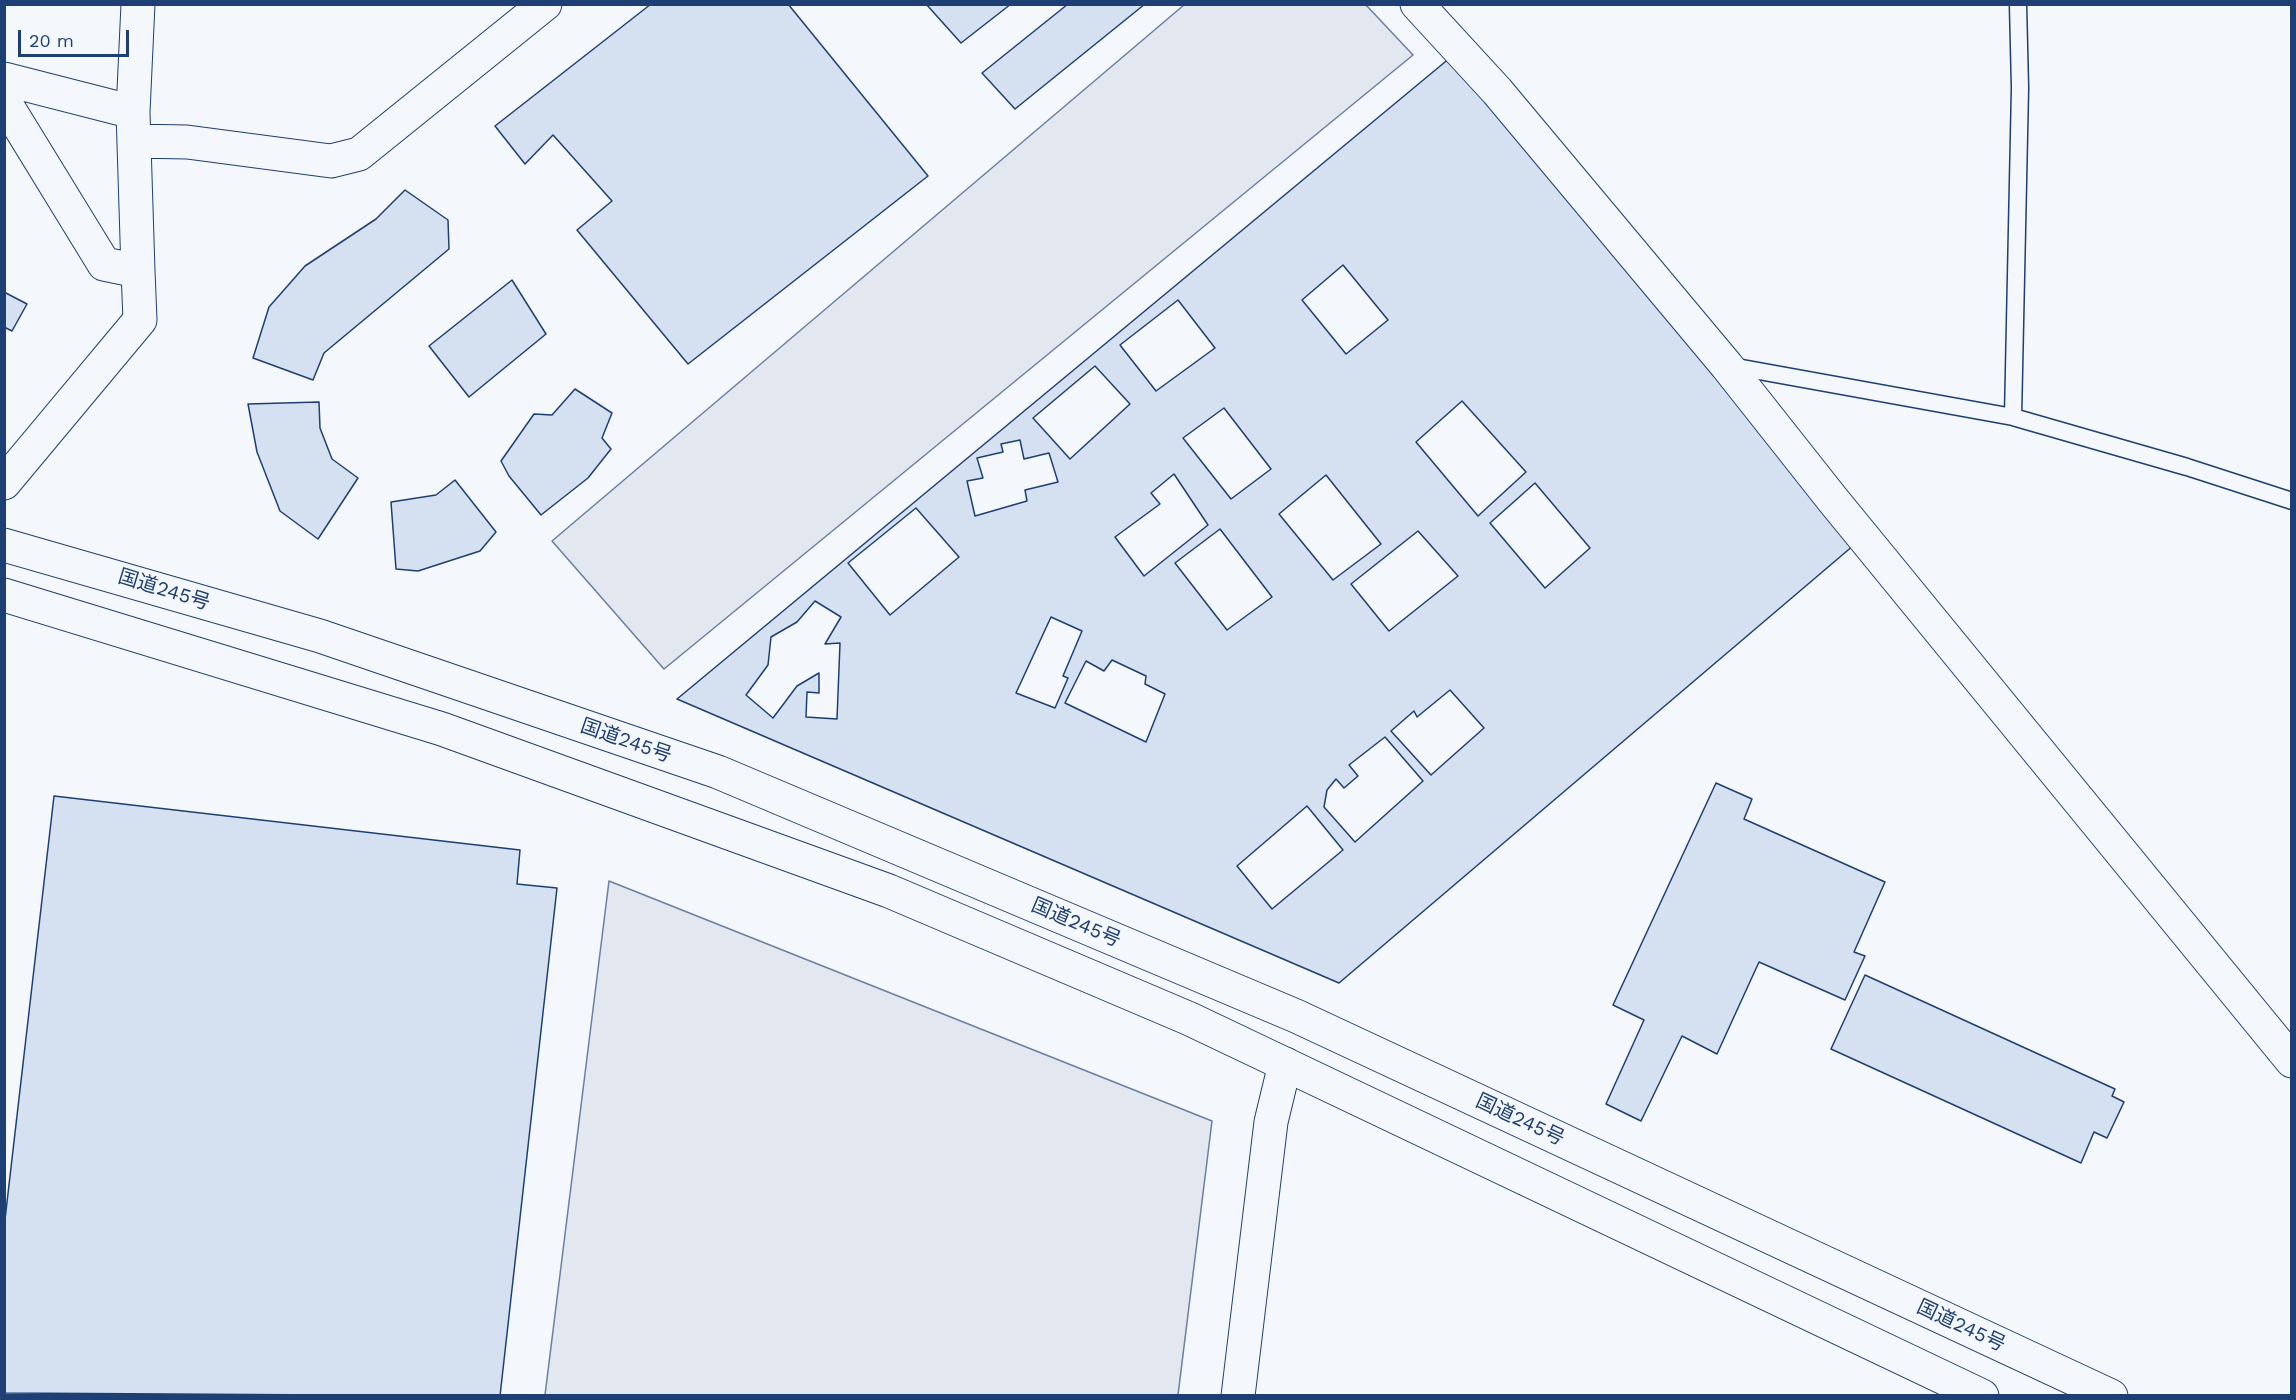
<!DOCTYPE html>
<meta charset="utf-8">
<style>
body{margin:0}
#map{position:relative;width:2296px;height:1400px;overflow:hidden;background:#f4f7fb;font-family:"Work Sans",sans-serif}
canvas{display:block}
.frame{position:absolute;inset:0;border:6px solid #1d3f73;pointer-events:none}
.scale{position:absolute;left:18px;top:30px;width:111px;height:27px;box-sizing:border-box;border:3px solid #1d3f73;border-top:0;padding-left:8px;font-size:18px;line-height:21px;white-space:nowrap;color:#1d3f73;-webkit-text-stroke:4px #f4f7fb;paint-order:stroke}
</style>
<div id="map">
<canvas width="2296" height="1400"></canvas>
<div class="frame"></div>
<div class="scale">20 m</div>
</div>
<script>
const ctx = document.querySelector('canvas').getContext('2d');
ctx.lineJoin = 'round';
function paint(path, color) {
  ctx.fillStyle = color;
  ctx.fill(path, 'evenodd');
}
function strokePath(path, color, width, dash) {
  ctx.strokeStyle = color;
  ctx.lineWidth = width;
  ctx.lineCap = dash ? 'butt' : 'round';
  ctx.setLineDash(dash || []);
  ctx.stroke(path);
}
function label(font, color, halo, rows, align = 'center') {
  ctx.font = font + ' "Work Sans","Noto Sans JP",sans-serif';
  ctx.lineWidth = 4.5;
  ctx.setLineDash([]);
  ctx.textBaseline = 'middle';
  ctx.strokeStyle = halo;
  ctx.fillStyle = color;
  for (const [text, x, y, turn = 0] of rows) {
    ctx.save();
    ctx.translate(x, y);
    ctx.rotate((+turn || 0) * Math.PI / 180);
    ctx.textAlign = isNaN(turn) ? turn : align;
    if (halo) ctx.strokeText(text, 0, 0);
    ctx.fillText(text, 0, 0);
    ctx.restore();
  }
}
const parking = new Path2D(`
 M1184,5H1366L1413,55L664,669L552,541Z
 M609,881L1212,1121L1178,1395H545Z`);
paint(parking, '#e3e8f0');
strokePath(parking, '#687fa3', 1.5);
const building = new Path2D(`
 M651,4H788L928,176L688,364L577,230L612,201L553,135L525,164L495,126Z
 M926,4H1011L961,43Z
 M1068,4H1145L1015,109L982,73Z
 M1451,57L1854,545L1339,983L677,699Z
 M405,190L448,220L449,249L324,353L313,380L253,358L269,307L305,266L376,219Z
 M1343,265L1388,320L1346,354L1302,300Z
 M512,280L546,334L469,397L429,346Z
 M4,292L27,304L12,331L4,327Z
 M1178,300L1215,348L1156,391L1120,345Z
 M1095,366L1130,404L1070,459L1033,418Z
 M575,389L612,413L602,438L611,449L588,478L541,515L509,476L501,461L534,414L552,415Z
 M1462,401L1526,472L1478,516L1416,442Z
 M319,402L320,428L332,459L358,478L318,539L280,511L257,452L248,404Z
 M1224,408L1271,469L1231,499L1183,438Z
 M1020,440L1024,459L1049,453L1058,482L1025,490L1027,501L975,516L967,481L983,478L977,458L1003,452L1001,444Z
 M1174,474L1208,525L1144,576L1115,537L1160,504L1151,493Z
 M1326,475L1381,544L1333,580L1279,514Z
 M455,480L496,532L480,551L418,571L396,569L391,502L436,495Z
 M1535,483L1590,548L1545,588L1490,523Z
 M916,508L959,557L890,615L848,563Z
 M1220,529L1272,597L1227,630L1175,563Z
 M1418,531L1458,576L1389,631L1351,584Z
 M815,601L841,617L825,644L840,643L837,719L806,717L807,692L819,693V673L797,686L773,718L746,695L768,665L771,637L797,622Z
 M1051,617L1082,631L1063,676L1068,678L1055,708L1016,693Z
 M1112,660L1146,676L1145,684L1165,694L1146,742L1065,703L1086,661L1104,671Z
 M1450,690L1484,728L1431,775L1391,731L1414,711L1417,717Z
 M1385,737L1423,781L1355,842L1324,807L1327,790L1336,779L1344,788L1358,776L1349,765Z
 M1716,783L1752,799L1744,819L1885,882L1854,952L1865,956L1845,1000L1759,962L1717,1054L1682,1036L1641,1121L1606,1104L1644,1020L1613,1005Z
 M54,796L520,850L517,884L557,888L500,1396L4,1393V1228Z
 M1307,806L1343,850L1272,909L1237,866Z
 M1865,975L2115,1089L2112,1096L2124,1102L2107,1138L2094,1132L2081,1163L1831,1049Z`);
paint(building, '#d5e0f0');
strokePath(building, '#1d3f73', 1.5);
const service = new Path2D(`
 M1731,366L2013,417L2187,467L2292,501
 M2013,417L2020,88L2018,4`);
const minor = new Path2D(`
 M1417,4L1497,91L1727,366L1833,500L2292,1061
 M4,79L133,112
 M4,101L104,264L138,271L140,320L4,483
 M135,141L187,142L331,161L359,154L545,4
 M138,271L133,112L138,4`);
const tertiary = new Path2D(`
 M1238,1396L1271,1122L1285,1064`);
const trunk = new Path2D(`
 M4,545L320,636L718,772L1296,1016L2111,1396
 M4,595L442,729L889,891L1190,1019L1982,1396`);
strokePath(service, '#1d3f73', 19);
strokePath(minor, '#1d3f73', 35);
strokePath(tertiary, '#1d3f73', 35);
strokePath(trunk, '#1d3f73', 35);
strokePath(service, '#f4f7fb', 16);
strokePath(minor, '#f4f7fb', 33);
strokePath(tertiary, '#f4f7fb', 33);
strokePath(trunk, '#f4f7fb', 33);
label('20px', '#1d3f73', '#f4f7fb', [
 ["国道245号",164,590,17],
 ["国道245号",626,741,19],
 ["国道245号",1076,923,23],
 ["国道245号",1520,1120,25],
 ["国道245号",1961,1326,25]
]);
</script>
